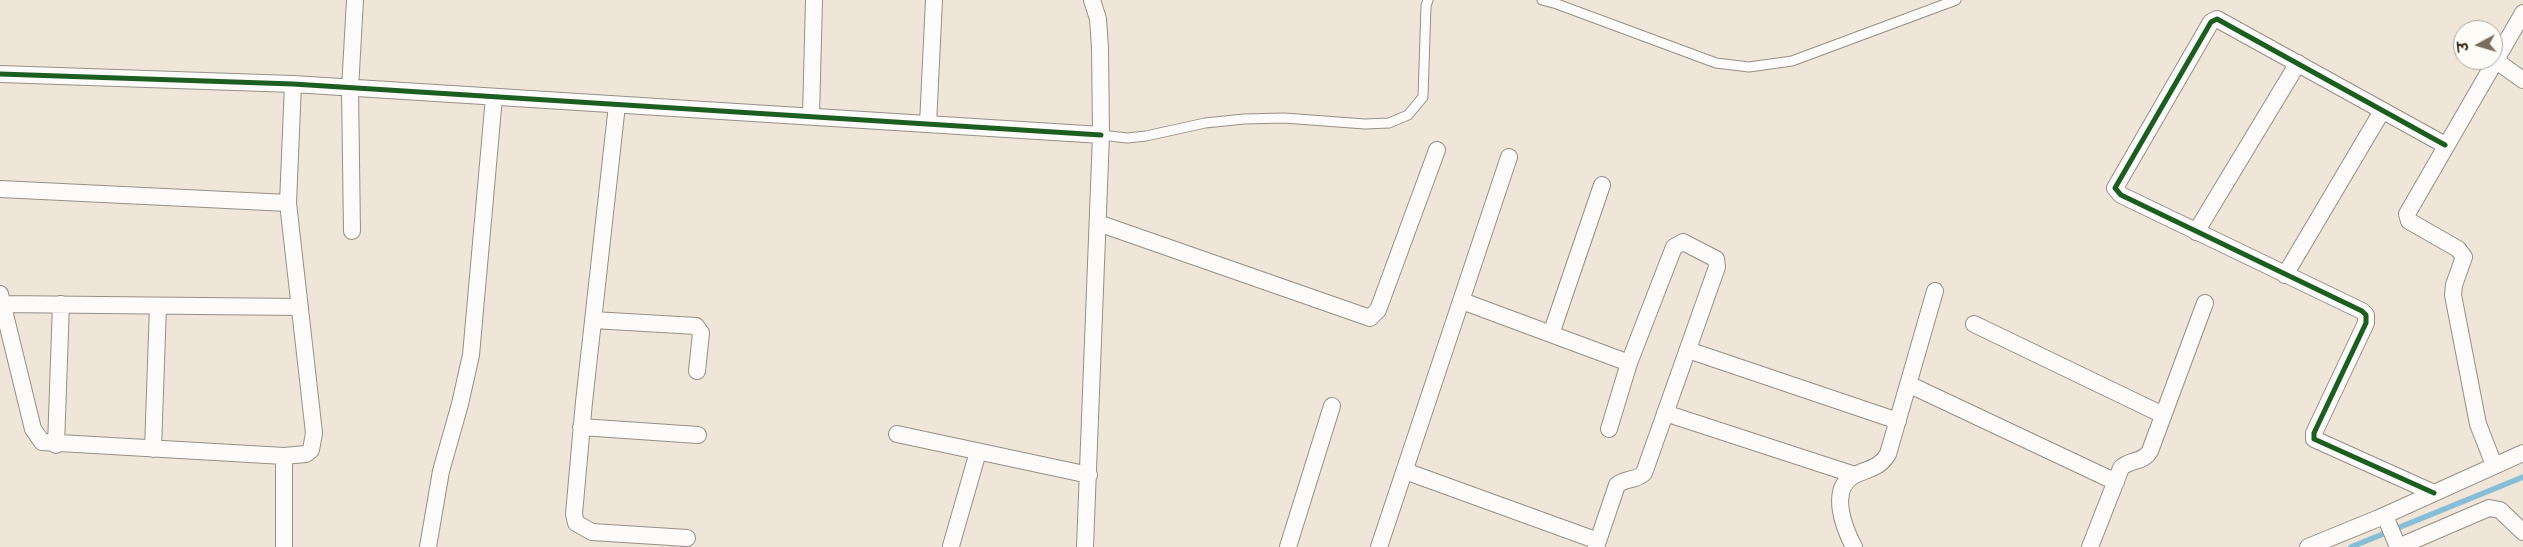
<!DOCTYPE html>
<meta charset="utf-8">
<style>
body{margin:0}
#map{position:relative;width:2523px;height:547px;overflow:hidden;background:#efe6d9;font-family:"Comic Neue","Playpen Sans Deva",sans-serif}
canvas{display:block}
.north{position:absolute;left:2453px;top:20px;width:50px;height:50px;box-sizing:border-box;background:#fdfcf7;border:1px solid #afa8a0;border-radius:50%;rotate:264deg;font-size:14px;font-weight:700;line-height:20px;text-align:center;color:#3b2a1e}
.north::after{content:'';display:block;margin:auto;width:18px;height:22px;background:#7a6c5f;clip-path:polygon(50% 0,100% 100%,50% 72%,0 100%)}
</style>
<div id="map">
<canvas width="2523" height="547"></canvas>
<div class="north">उ</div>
</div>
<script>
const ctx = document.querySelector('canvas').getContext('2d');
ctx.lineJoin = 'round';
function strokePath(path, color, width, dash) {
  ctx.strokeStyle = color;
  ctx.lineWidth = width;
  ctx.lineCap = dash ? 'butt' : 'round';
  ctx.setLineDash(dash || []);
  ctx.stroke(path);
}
strokePath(new Path2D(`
 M2351,547L2523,477`), '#87bed6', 5.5);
const lane = new Path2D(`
 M1542,0L1557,4L1716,63L1749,67L1792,61L1956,0
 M1101,135L1127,138L1146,136L1205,123L1244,119L1284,118L1365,124L1389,123L1408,115L1423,97L1426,6L1428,0`);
const street = new Path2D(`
 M2495,60L2523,80
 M0,74L293,84L1101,135
 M617,105L584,402L574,514L576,523L592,532L687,538
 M811,116L814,0
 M928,124L934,0
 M0,189L288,203
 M1098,223L1370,318L1378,310L1437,150
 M352,231L350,89L355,0
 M2196,232L2298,63
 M2285,275L2382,111
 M0,294L33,429L42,442L284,456
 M1462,301L1629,363L1674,247L1683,242L1716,259L1717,267L1644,473C1636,481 1625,478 1617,485L1596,547
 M2,304L300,307
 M593,320L696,326L701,333L697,371
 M1974,324L2163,415
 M1551,334L1602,185
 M1688,350L1898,421
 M1908,384L2116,482
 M1665,413L1855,475
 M581,427L698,435
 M1609,429L1629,363
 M897,434L1089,475
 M56,445L61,304
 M153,449L158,306
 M2494,465L2478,424L2453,295L2454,285L2464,257L2458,249L2409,221L2407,214L2523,13
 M1405,471L1598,541
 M2434,493L2314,439V433L2366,323V315L2362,311L2121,195L2115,188L2211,22L2217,19L2445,145
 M2385,516L2398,547
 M951,546L978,452
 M284,547V456L306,454L311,450L314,433L288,203L293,84
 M428,547L441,471L460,404L471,355L494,97
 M1085,547L1101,135L1100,48L1098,19L1092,0
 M1288,547L1332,406
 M1379,547L1509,157
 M1854,547C1844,528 1829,490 1853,476C1868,468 1879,469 1888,454L1935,291
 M2090,547L2121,468C2130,459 2143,463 2150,451L2205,303
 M2308,547L2379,518L2523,453
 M2398,547L2489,508L2500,510L2523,532`);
strokePath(lane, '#968f86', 11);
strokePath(street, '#968f86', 18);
strokePath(lane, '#fdfbf9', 9);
strokePath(street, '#fdfbf9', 16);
strokePath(new Path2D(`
 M0,74L293,84L1101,135
 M2434,493L2314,439V433L2366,323V315L2362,311L2121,195L2115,188L2211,22L2217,19L2445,145`), '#1b5e20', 5);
</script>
